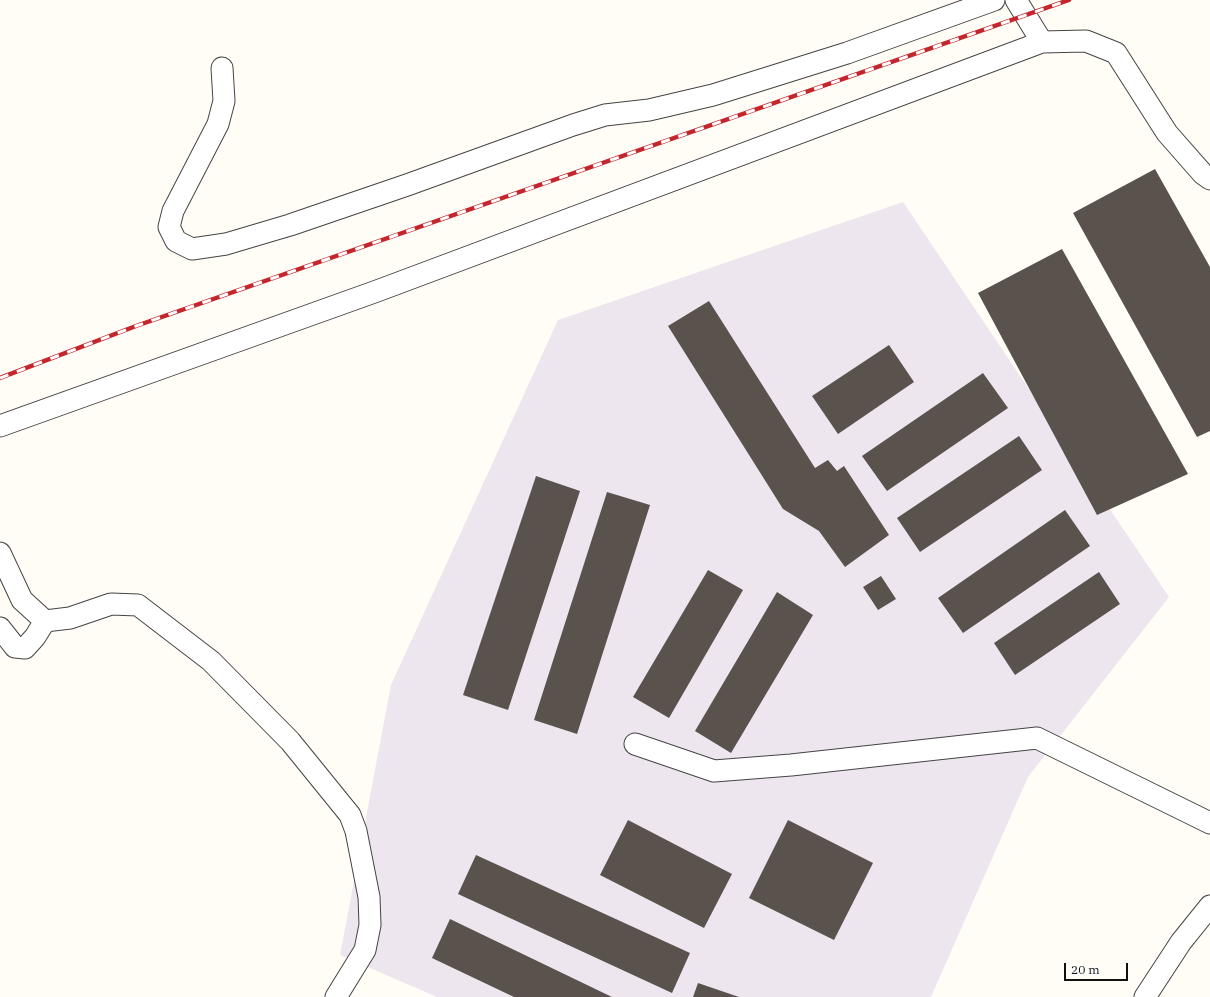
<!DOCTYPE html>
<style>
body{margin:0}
#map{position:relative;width:1210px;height:997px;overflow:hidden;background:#fffdf5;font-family:"IBM Plex Serif",serif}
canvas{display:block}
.scale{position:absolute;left:1064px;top:963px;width:64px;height:18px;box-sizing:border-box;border:2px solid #111;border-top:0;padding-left:5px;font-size:12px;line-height:14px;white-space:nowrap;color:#111;-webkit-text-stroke:3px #fff;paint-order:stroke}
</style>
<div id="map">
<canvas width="1210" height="997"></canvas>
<div class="scale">20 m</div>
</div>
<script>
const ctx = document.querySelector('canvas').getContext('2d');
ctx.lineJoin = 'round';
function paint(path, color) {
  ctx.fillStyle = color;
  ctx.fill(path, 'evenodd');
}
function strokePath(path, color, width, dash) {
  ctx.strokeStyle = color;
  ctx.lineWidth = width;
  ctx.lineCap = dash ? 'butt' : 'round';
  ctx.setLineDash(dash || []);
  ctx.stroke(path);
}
paint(new Path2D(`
 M903,202L1169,597L1028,777L931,997H437L340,955L391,685L558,320Z`), '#eee6ef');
paint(new Path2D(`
 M1155,169L1210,267V431L1197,437L1073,213Z
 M1062,249L1188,474L1097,515L978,293Z
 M709,301L815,468L828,460L837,471L844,466L889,535L845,567L819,531L783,509L668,326Z
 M889,345L914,382L838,434L812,396Z
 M983,373L1008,408L887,491L862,456Z
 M1019,436L1042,470L920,552L897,518Z
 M536,476L580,491L508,710L463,695Z
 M607,492L650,505L577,734L534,720Z
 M1065,510L1090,546L963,633L938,598Z
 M708,570L743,590L669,718L633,697Z
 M1099,572L1120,604L1015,675L994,643Z
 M881,576L896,599L878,610L863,587Z
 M777,592L813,615L731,753L695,731Z
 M628,820L732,874L704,928L600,875Z
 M788,820L873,863L834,940L749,898Z
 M476,855L690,953L672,993L458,894Z
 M450,919L612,997H514L432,958Z
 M698,983L739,997H693Z`), '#5a524d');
const minor = new Path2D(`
 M1016,0L1042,42L1086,41L1116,53L1167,133L1203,174L1210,179
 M222,68L224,101L218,124L173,211L169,227L176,241L192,249L226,244L290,225L407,185L573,125L605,115L649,110L713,95L847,53L994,0
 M0,426L377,291L1042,42
 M0,553L22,600L45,621L70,618L111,604L138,605L211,661L290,741L350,815L356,831L369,897L370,925L365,950L336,997
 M0,628L15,647L25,648L35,637L45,621
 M635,744L714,771L791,765L1037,738L1210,823
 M1145,997L1181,942L1210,906`);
strokePath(minor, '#444', 23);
strokePath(minor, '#fff', 21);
const rail = new Path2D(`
 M0,378L136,326L1069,0`);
strokePath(rail, '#c4262e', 4.5);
strokePath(rail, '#fff', 3, [9]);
</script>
